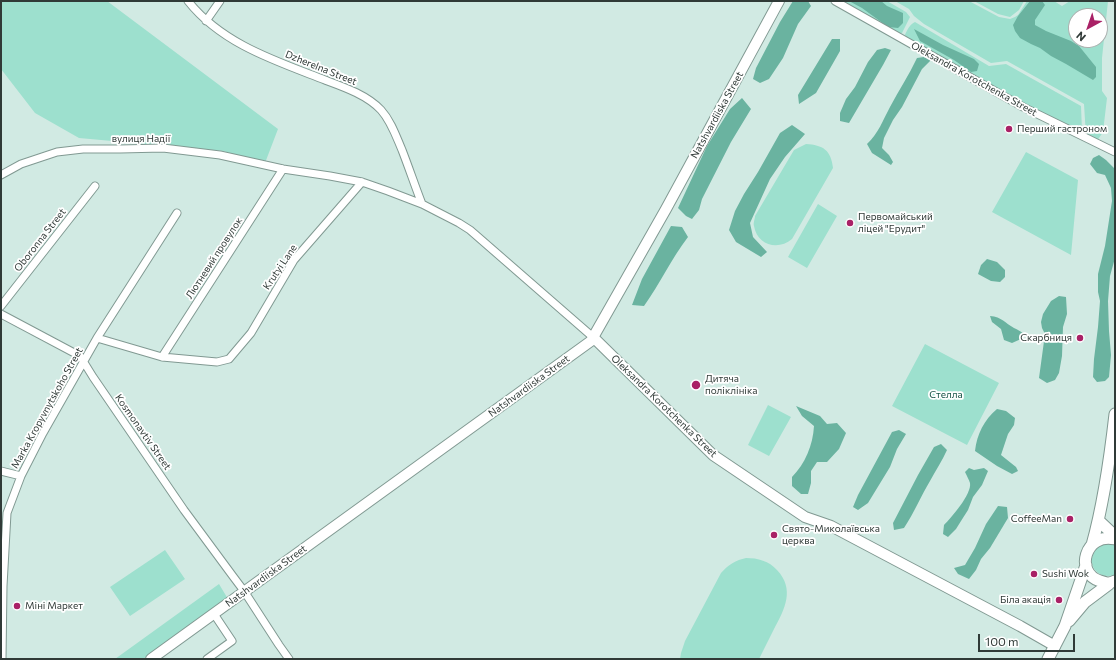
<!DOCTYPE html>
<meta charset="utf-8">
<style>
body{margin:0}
#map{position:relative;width:1116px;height:660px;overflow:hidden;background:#d1eae3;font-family:Commissioner,sans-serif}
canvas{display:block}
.frame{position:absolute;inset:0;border:2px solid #303a37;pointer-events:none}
.north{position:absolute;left:1068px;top:8px;width:40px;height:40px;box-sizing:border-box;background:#fff;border:1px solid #acb0af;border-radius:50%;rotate:220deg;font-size:11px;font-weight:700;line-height:16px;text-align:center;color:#303a37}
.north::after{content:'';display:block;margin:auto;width:14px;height:18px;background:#a92166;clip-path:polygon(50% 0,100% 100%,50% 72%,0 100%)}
.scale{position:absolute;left:978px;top:634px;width:97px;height:18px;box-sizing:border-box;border:2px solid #303a37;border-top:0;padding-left:5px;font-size:12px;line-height:14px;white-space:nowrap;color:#303a37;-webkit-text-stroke:3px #fff;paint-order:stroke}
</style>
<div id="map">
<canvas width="1116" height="660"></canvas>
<div class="frame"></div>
<div class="north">N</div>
<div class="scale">100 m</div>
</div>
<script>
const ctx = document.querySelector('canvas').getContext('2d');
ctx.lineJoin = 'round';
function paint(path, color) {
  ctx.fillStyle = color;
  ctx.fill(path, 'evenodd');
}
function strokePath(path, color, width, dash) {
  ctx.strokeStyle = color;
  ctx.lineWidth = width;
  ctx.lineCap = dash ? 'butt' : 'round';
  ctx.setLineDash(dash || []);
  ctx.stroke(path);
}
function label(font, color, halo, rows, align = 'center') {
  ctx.font = font + ' Commissioner,sans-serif';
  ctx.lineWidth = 3.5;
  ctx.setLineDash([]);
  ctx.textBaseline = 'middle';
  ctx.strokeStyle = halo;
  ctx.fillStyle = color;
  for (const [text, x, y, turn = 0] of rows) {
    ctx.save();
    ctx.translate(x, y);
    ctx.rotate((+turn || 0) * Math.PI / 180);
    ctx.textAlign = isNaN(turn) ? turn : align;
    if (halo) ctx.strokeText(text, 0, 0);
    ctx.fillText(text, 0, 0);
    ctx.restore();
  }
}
paint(new Path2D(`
 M1,1H107L278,129L265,163L223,151L79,138L35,113L1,69Z
 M841,1H887L906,12L910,17L902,33L898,34Z
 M895,1H969L999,17L1010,19L1015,17L1018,15L1027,1H1054L1062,6L1070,1H1108L1102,58V91L1107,98L1103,132L1097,141L1086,136L1084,104L1007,61L991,63L924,24L914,16L909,9ZM1076,16H1100V40H1076Z
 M974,1H1024L1019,10L1010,17L998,14Z
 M915,22L989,66L1006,64L1081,106L1082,131L1080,133L1028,108L906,38L905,35C907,30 910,24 915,22Z
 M806,144C823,145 831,150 833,168L792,239C778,251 757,245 754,226C753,223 755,219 755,216L794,150Z
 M1026,152L1078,180L1071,255L992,212Z
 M818,204L837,216L807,268L788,257Z
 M925,344L999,383L967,445L892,406Z
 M768,405L791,417L769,456L748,445Z
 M1102,544H1115V575C1093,581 1083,557 1102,544Z
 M165,550L185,579L130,616L110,587Z
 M746,558C758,558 769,561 777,570C795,589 785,609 774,629C769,639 764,649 759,659H680L681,653L685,641L721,573C728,565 736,560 746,558Z
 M219,584L228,599L143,659H115Z`), '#9de0ce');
paint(new Path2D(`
 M793,1H808L811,6L798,24L783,58L769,79L760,83L753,79L756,68L780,22Z
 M849,1H881L887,6L903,13V23L898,28L888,27L862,8Z
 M1030,1H1042L1045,5L1035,20V25L1046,31L1071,41L1079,46L1096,67V77L1093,80L1066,64L1051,56L1040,48L1031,44L1020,38L1015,31L1013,25L1018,16Z
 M914,29L943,45L974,59L979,64L977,71L971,72L954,60L920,41Z
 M832,39H840V51L816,93L799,104L798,95Z
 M885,48L891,50L883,65L849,123L840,121V113L846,99L855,87L868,62L877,50Z
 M924,57L931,60L922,69L902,107L893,120L884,138L882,148L889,155L893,162L891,165L872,153L867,144C878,134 883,120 890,107C899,90 909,75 917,58Z
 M742,98L751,109L731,142L702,199L699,210L692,219L686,216L678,208L707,146L730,109Z
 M792,125L805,134L785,157L770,179L750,223L753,237L767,252L761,257L736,242L729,230L735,211L744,194L758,172L780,133Z
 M1099,155L1106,160L1115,169V258L1110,276L1108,301L1109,331L1111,355L1109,377L1105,381L1097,382L1093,377L1094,359L1098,327L1100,301L1098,292V274L1105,246L1112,201L1111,188L1105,175L1097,173L1090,164L1093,158Z
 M671,226L682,227L688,237C671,259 660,284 644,306L632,305L642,279Z
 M987,259L997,262L1005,270V277L1000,282L991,281L978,274L981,265Z
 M1059,296L1066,297L1067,314L1063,327L1062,356L1059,373L1055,380L1047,383L1039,378L1045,334L1042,328L1041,322L1043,314L1051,301Z
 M990,316C1002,317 1005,323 1014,328C1018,330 1020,331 1023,333L1021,339L1012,343L1004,340L1001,329L992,322Z
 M796,406L820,416L827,424L837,423L846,433L839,449L827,462H817L811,471V483L808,494H801L792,486V477C805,464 813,445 814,426L802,416Z
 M997,409L1006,411L1015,418L1014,425L1008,434L1001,455L1016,467L1018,471L1012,474L997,466L975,451C977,434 984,420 997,409Z
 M899,430L906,434L897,449L890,467L868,503L858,510L853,507L858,495L892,432Z
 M941,444L947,450C942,461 936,470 930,481C921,496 914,513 904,528L894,530L893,523L918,475L934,447Z
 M969,468L974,470L984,468L988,471L982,485L973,497L968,510L961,521L956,529L948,537L943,534L944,525C951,518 972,494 970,483C969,480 967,476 965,472Z
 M998,506L1007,507L1008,518L990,548L981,559L976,570L969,579L958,574L954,568L965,565L975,548L986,524Z`), '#6ab3a0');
const street = new Path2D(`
 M188,1C222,44 276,61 325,80C344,87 367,95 381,110C391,121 396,136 402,150C409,168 415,186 422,204
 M835,1L1023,107L1115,152
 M206,21L220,1
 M1,175L21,164L57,152L83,149H120L163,148L220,155L283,169L330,176L362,182L388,191L422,204L459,223L470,230L594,338
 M1,306L95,186
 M1,314L80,356L93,377L184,510L232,575L244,591L279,645L289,659
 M97,338L162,357L217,362L229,359L251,333L294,260L362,182
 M162,357L283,169
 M1,471L21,476
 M2,659L3,586L7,513L21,476L43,433L97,338L177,213
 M207,659L232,641L214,614`);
const secondary = new Path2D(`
 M594,338L713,455L805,517L831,526L1020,626L1055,646
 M151,659L591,341L666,209L779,1`);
const primary = new Path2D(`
 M1099,521L1115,536
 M1115,539C1085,532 1074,573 1100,581C1106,583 1109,584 1115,581
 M1092,545C1104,502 1110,458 1115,414
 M1069,621L1085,602L1109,584
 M1048,659L1065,626L1086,565`);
strokePath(street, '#819992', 9);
strokePath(secondary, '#819992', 12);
strokePath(primary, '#819992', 13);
strokePath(street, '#fff', 7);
strokePath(secondary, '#fff', 10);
strokePath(primary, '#fff', 11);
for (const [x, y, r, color] of [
 [1009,129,4,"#a92166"],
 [850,223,4,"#a92166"],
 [1080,338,4,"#a92166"],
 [696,385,5,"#a92166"],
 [1070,519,4,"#a92166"],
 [774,535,4,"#a92166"],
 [1034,574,4,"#a92166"],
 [1059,600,4,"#a92166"],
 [17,606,4,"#a92166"]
]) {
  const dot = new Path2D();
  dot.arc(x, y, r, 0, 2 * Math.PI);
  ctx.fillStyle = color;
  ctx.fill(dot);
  strokePath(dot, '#fff', 1.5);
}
label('10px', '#303a37', '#fff', [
 ["Dzherelna Street",321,68,22],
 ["Oleksandra Korotchenka Street",974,79,29],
 ["Natshvardiiska Street",717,115,-61],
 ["вулиця Надії",141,139],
 ["Oboronna Street",40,240,-52],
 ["Лютневий провулок",214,258,-57],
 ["Krutyi Lane",280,267,-56],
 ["Natshvardiiska Street",529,386,-36],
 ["Oleksandra Korotchenka Street",664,406,44],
 ["Marka Kropyvnytskoho Street",47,408,-61],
 ["Kosmonavtiv Street",143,432,55],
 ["Natshvardiiska Street",266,576,-36]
]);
label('10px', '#303a37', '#fff', [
 ["Перший гастроном",1017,129],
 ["Первомайський",858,217],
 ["ліцей \"Ерудит\"",858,229],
 ["Скарбниця",1072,338,"right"],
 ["Дитяча",705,379],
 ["поліклініка",705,391],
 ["CoffeeMan",1062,519,"right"],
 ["Свято-Миколаївська",782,529],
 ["церква",782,541],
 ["Sushi Wok",1042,574],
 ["Біла акація",1051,600,"right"],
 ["Міні Маркет",25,606]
], 'left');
label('10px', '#155245', '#fff', [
 ["Стелла",946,395]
]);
</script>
